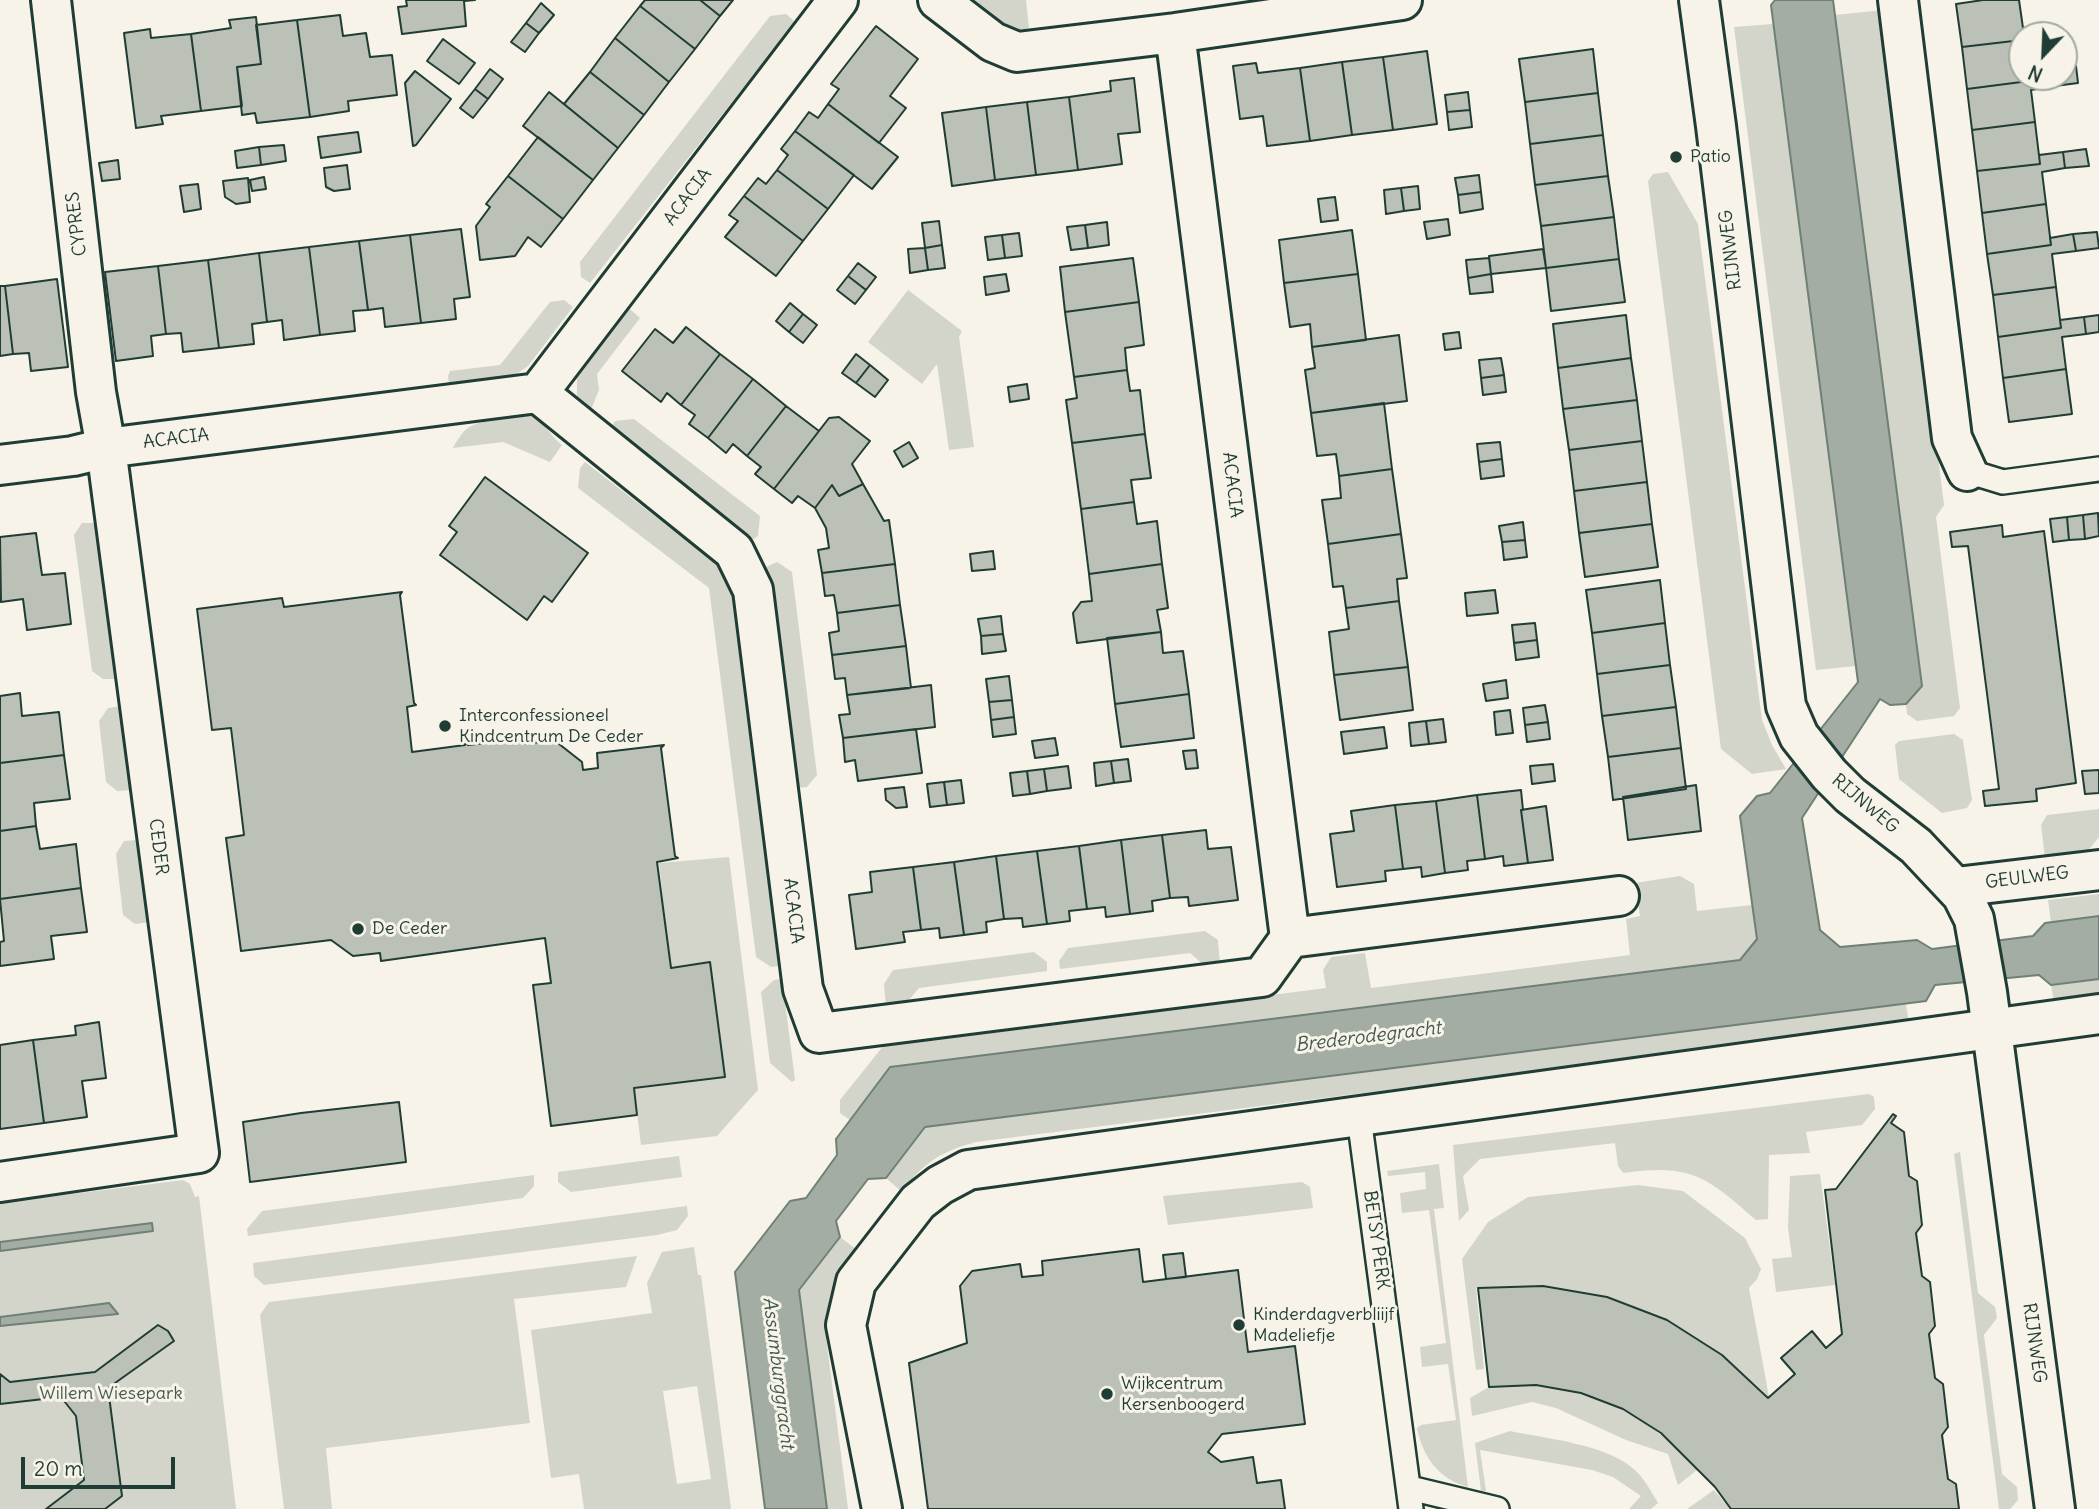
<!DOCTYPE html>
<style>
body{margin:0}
#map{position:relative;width:2099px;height:1509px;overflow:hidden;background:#f7f3e8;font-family:Delius,sans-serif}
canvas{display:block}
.north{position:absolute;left:2008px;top:21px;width:70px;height:70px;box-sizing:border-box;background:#f7f3e8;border:2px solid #a1aaa0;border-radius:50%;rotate:203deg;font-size:19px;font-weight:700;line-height:28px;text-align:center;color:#1f3d34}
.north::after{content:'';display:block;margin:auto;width:24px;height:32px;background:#1f3d34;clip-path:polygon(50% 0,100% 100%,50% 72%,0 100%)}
.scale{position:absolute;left:21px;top:1457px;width:154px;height:32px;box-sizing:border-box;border:4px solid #1f3d34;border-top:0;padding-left:9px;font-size:21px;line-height:24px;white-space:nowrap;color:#1f3d34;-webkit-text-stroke:5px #f7f3e8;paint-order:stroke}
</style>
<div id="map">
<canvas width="2099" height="1509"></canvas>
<div class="north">N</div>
<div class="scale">20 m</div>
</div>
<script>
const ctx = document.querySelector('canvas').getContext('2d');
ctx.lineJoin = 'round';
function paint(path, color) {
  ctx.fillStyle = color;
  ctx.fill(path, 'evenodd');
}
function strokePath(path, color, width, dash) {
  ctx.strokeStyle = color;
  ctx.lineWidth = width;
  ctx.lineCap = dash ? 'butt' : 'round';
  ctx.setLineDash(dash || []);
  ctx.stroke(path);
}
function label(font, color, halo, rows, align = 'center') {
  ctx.font = font + ' Delius,sans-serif';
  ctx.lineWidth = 6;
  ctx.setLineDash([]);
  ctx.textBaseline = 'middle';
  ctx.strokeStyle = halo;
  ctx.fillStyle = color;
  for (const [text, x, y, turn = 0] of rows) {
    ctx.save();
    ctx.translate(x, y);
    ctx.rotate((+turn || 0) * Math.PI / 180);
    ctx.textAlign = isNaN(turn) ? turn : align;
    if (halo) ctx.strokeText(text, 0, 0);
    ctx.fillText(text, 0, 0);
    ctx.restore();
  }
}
paint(new Path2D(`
 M972,0H1026L1029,28C1007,35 988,13 972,0Z
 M1883,10L1944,505L1936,517L1960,708L1954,716L1917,721L1907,714L1906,704L1922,686L1835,15Z
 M786,14L795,22L590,283L581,277L580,262L770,16Z
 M1773,24L1856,666L1816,670L1734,27Z
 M1668,172L1698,224L1762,720L1772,745L1786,769L1752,774L1721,749L1648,181L1653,174Z
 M908,290L962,331L959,337L974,447L949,450L937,364L922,384L868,342Z
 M564,300L573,307L528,366L518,373L505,379L449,385L448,376L450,371L500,365L550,302Z
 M624,304L640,318L597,374L599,390L588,417L577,397V371Z
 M525,411C545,420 547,433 562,445L550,462L503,442L453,448C468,420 476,424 504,419C511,418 518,413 525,411Z
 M634,419L760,516L758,536L749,542L608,431L615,421Z
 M585,462L708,557L720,567L731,586L781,966L771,967L756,957L709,588L578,488L580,468Z
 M82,523H98L118,679H103L92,671L74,535Z
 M777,562L792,572L817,775L807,787L797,788L774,602L766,567Z
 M122,706L134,790L117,791L106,782L99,721L108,708Z
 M1954,734L1963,740L1972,800L1967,808L1942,813L1899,779L1895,745L1899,741Z
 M2099,809V837L2087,852L2045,858L2041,825L2047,815Z
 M138,840L150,922L135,924L123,915L116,854L124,841Z
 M729,857L758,1090L717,1136L641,1145L634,1089L724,1077L710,964L670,967L659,863Z
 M1680,876L1694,884L1697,911L1752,905L1757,939L1740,961L891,1067L850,1120L840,1113V1100L884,1045L1326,988L1323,970L1331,957L1365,953L1371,988L1630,955L1626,919L1640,916L1635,883Z
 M2099,894V916L2051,922L2048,900Z
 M1205,931L1218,940L1220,964L1206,967L1190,953L1060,969L1059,961L1068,948Z
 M1034,952L1047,962V971L919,988L904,1006L886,1008L884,984L893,970Z
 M782,979L795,1080L792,1082L770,1063L761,992L774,980Z
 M2099,979V1000L2055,1006L2051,985Z
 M1906,1004L1909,1024L976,1142C939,1152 925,1163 901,1191L886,1178L925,1127Z
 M1869,1094L1874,1097L1875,1109L1862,1125L1806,1132L1810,1153L1769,1155L1768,1219L1756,1220C1707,1177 1691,1163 1623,1173L1618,1166L1615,1143L1480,1159L1463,1176L1469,1210L1459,1221L1453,1145Z
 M1960,1152L1978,1293L1995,1307L1997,1318L1984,1335L2002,1474L2017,1487L2018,1500L2010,1509H1999L1954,1154Z
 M679,1156L682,1177L571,1192L558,1182V1172Z
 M1439,1164L1444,1208L1434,1209L1468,1487C1439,1479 1423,1458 1417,1428L1421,1425L1456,1420L1448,1364L1422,1367L1420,1347L1446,1343L1429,1210L1402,1213L1400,1193L1426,1189L1425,1172L1388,1176L1387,1171Z
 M1820,1174L1835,1285L1776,1292L1772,1259L1792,1257L1788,1228L1790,1176Z
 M534,1175V1186L523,1198L248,1236L247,1229L262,1211Z
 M183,1180L190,1184L195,1197L199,1196L236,1509H0V1203Z
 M1302,1182L1310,1187L1313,1208L1168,1225L1163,1196Z
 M1638,1185L1683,1191L1745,1238L1761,1269L1757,1279L1749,1288L1769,1397L1724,1356L1669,1322L1543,1286L1476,1288L1484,1369L1476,1370L1462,1259L1488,1222L1528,1197Z
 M687,1206L688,1216L677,1230L657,1235L264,1285L254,1276L253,1263Z
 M840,1237L857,1250C837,1275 827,1297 825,1329L848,1509H827L799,1290Z
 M694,1247L698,1275H701L731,1509H584L579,1474L551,1478L531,1330L652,1313L647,1283L662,1252ZM697,1386L711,1479L677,1484L663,1391Z
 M637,1256L626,1287L514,1299L530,1423L326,1448L332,1509H284L260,1315L269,1302Z
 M1536,1385C1550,1388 1565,1390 1579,1393C1623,1404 1669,1435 1697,1470L1678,1485L1668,1454L1626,1440L1556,1408L1532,1402L1472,1416L1470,1398L1489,1387Z
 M1510,1431C1547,1439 1608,1444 1636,1471C1645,1480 1651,1491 1658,1503L1651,1509H1629L1641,1496L1613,1477L1592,1470L1480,1450L1486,1491H1481L1475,1443Z
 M1714,1490L1730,1509H1687Z`), '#d3d5ca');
const water = new Path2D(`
 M1775,0H1833L1922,686L1906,704L1890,705L1880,699L1802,818L1820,930L1840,947L1917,940L1932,949L2033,936L2045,923L2099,916V979L2051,985L2039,975L1935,985L1926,1001L925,1127L886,1178L868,1179L836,1221L840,1237L799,1290L827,1509H765L735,1272L790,1201L806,1198L837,1155L836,1139L890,1067L1740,960L1757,939L1740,816L1757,796L1770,793L1858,682L1771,5Z
 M152,1223L153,1231L0,1251V1242Z
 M109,1303L118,1314L0,1326V1317Z`);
paint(water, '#a4ada3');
strokePath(water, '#6f8077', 2);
const building = new Path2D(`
 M406,0H475L464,1L466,26L402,34L398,7L407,6Z
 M645,0H700L720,16L695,49L640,6Z
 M700,0H733L720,16Z
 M1983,0H2019L2024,35L2022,40L1962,47L1956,4Z
 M541,3L554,15L539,33L526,23Z
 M640,6L695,49L669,82L615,38Z
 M340,15L343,36L366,33L370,57L392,55L397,95L348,101L349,111L310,117L297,20Z
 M256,17L261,64L237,67L242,106L201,111L191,34L231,28L229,20Z
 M297,20L310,117L257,123L255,113L242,115L237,67L261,64L256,25Z
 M526,23L539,33L525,52L511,42Z
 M876,26L918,59L890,96L906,108L879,143L828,104L839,89L831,84Z
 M150,29L151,38L191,34L201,111L161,116L163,124L136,128L124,33Z
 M615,38L669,82L644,115L590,72Z
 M443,39L475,63L459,84L427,61Z
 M2022,40V77H2029V81L1967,89L1962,47Z
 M1593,49L1598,93L1525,102L1519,59Z
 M1427,51L1437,124L1393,130L1383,57Z
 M1383,57L1393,130L1352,135L1342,62Z
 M1342,62L1352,135L1310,141L1300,68Z
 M1256,63L1258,73L1300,68L1310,141L1267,146L1263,116L1240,119L1233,66Z
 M2076,66L2078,83L2055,86L2053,77H2064V68Z
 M490,69L503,79L488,99L475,89Z
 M415,71L451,99L416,145L413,146L405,83Z
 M590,72L644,115L618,148L564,104Z
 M2029,77H2053L2055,86L2031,90L2035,122L1972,130L1967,89L2029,81Z
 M1134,78L1140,132L1118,134L1122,164L1078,170L1069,97L1111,91L1110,81Z
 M475,89L488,99L473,118L460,108Z
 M549,92L618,148L593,180L523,126Z
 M1468,92L1470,110L1447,112L1445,95Z
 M1598,93L1603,135L1530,144L1525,102Z
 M1069,97L1078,170L1036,175L1027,102Z
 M1027,102L1036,175L995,180L986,107Z
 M828,104L898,157L872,189L795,131L809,112L818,118Z
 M986,107L995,180L952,186L942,113Z
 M1470,110L1472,127L1449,130L1447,112Z
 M2035,122L2040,164L1977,171L1972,130Z
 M795,131L854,175L828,209L777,170L788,155L781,149Z
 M358,132L361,152L321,158L318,137Z
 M1603,135L1608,176L1535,185L1530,144Z
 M538,137L593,180L563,219L508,176Z
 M284,145L286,161L261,165L259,147Z
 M259,147L261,165L237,168L235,151Z
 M2086,149L2089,166L2065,168L2063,152Z
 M2063,152L2065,168L2042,172L2046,204L1982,213L1977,171L2040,164L2039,155Z
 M118,160L120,179L102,181L99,163Z
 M347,165L350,189L334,191L326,187L324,168Z
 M777,170L828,209L803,241L744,196L758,178L766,184Z
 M1479,175L1481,192L1458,195L1455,178Z
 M508,176L563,219L541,247L528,237L515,256L480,260L476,226L490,207L486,204Z
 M1608,176L1614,217L1541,226L1535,185Z
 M264,177L266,189L252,191L250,180Z
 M248,178L250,202L236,204L225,197L223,181Z
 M198,184L201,209L184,212L180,186Z
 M1418,186L1420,209L1404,211L1401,188Z
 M1401,188L1404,211L1386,214L1384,190Z
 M1481,192L1483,209L1460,213L1458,195Z
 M744,196L803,241L776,276L725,237L738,221L729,215Z
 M1335,197L1338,220L1321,222L1318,199Z
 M2046,204L2051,245L1987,254L1982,213Z
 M1614,217L1619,259L1546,268L1541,226Z
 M1448,219L1450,235L1427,239L1424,222Z
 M939,221L942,245L925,248L922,223Z
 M1107,222L1109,245L1088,248L1085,225Z
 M1085,225L1088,248L1071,250L1067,227Z
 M461,229L470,297L454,299L456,319L421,323L410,235Z
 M1352,230L1358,274L1284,283L1279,240Z
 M2097,232L2099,248L2076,251L2073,234Z
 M1019,233L1022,256L1005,258L1002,235Z
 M2073,234L2076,251L2052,254L2056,287L1993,295L1987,254L2051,245L2050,238Z
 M410,235L421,323L385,327L383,308L368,310L359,241Z
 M1002,235L1005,258L988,260L985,237Z
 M359,241L368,310L353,311L355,331L320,335L309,247Z
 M942,245L945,268L928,270L925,248Z
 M309,247L320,335L284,340L282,320L267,322L259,253Z
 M925,248L928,270L910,273L908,249Z
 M1543,249L1546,268L1491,274L1489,256Z
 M259,253L267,322L252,324L254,344L219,348L208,260Z
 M1133,258L1139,302L1065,312L1060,267Z
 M1489,258L1491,274L1468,278L1466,260Z
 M1619,259L1625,302L1551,311L1546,268Z
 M208,260L219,348L183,352L181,333L166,334L158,266Z
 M858,263L876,277L866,290L848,276Z
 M158,266L166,334L151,336L153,356L116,361L105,272Z
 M1006,274L1009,291L986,295L984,277Z
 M1358,274L1366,340L1312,347L1310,324L1290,327L1284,283Z
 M1491,274L1493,292L1470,294L1468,278Z
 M848,276L866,290L855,304L837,290Z
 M57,279L68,367L31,371L29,353L13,354L5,286Z
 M0,286H5L13,354L0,356Z
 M2056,287L2061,328L1998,337L1993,295Z
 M1139,302L1144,345L1125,348L1127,370L1074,377L1065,312Z
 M790,303L803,314L789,332L776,321Z
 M803,314L817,325L803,343L789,332Z
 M1626,315L1631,358L1558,368L1553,324Z
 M2099,315V332L2086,334L2084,317Z
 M2084,317L2086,334L2062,337L2066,369L2003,378L1998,337L2061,328L2060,320Z
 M686,327L720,354L681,405L667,393L661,402L622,371L655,329L673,343Z
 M1459,332L1461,348L1445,350L1443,334Z
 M1399,335L1407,401L1311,413L1305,370L1315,368L1312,347Z
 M720,354L753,379L708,438L689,424L695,415L681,405Z
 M856,354L870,365L856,383L842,373Z
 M1501,358L1504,375L1481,378L1479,360Z
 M1631,358L1637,400L1563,409L1558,368Z
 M870,365L888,380L875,397L856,383Z
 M2066,369L2072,414L2009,422L2003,378Z
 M1127,370L1130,391L1140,390L1145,434L1072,443L1066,400L1077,398L1074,377Z
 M1504,375L1506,392L1483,395L1481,378Z
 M753,379L786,406L747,456L733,444L726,453L708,438Z
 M1027,384L1029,399L1010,402L1008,387Z
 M1637,400L1642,441L1569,450L1563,409Z
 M1384,403L1392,469L1339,476L1336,454L1317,456L1311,413Z
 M786,406L819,431L774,489L755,474L761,467L747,456Z
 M839,417L870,441L852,464L863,484L839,496L832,485L815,508L798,496L792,503L774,489L829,418Z
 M1145,434L1151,478L1131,480L1134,502L1081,509L1072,443Z
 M1642,441L1647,482L1574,491L1569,450Z
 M909,442L918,458L903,467L894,451Z
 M1500,442L1502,459L1479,462L1477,444Z
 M1502,459L1504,476L1481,479L1479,462Z
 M1392,469L1401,534L1328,544L1322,500L1341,498L1339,476Z
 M485,477L588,553L552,602L544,596L527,620L440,555L457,532L449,526Z
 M1647,482L1652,524L1579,533L1574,491Z
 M863,484L884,521L889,520L895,564L822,573L818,550L829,548L826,528L815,508L832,485L839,496Z
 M1134,502L1137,524L1157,521L1162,564L1089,574L1081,509Z
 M2098,513L2099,536L2085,539L2083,515Z
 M2083,515L2085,539L2069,540L2067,517Z
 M2067,517L2069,540L2053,542L2050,519Z
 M1523,522L1525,540L1502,542L1499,526Z
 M1652,524L1658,567L1585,577L1579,533Z
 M2002,525L2003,537L2044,531L2076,783L2036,789L2037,801L1985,806L1983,791L1999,789L1989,709L1968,546L1952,547L1950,532Z
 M36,533L42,575L65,573L71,624L27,630L23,599L1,602L0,537Z
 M1401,534L1407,578L1397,579L1399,601L1346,608L1343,586L1333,587L1328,544Z
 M1525,540L1527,557L1504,560L1502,542Z
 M993,551L995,569L972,571L970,554Z
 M895,564L900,605L837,613L834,595L825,596L822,573Z
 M1162,564L1168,608L1157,610L1161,632L1077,643L1073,613L1081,602L1092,601L1089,574Z
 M1660,580L1665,623L1592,633L1586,590Z
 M1495,590L1498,613L1467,616L1465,593Z
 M402,592L400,595L414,703L416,705L407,707L412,752L465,745V742L468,745L521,739V736H523L525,744L554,740L582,762L583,770L598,768L597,753L664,745L661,748L675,856L678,858L657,862L671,968L710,962L725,1077L634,1088L637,1115L551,1126L533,985L551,983L545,938L381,961L380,953L353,956L331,940L241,951L226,838L244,835L231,728L212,730L197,609L282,598L284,607Z
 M1399,601L1408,667L1334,675L1329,632L1349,629L1346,608Z
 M900,605L906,646L832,655L829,633L839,631L837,613Z
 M1001,616L1003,634L981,636L978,619Z
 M1535,623L1537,640L1514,643L1512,625Z
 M1665,623L1670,665L1597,674L1592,633Z
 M1161,632L1163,653L1183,651L1189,694L1115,704L1107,638Z
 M1003,634L1006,651L982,654L981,636Z
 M1537,640L1539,657L1516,660L1514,643Z
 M906,646L911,688L847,695L845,678L835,679L832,655Z
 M1670,665L1676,707L1602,716L1597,674Z
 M1408,667L1413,710L1340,720L1334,675Z
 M1009,676L1012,700L989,702L986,679Z
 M1506,680L1508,698L1486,701L1483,684Z
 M931,685L935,727L843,738L839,715L850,714L847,695Z
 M20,693L22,716L59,712L64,755L0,763V696Z
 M1189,694L1194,738L1121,747L1115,704Z
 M1012,700L1014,717L991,720L989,702Z
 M1545,705L1548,722L1525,725L1523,708Z
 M1676,707L1681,748L1608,757L1602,716Z
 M1510,710L1513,733L1496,735L1494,712Z
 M1014,717L1016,734L993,737L991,720Z
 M1443,719L1446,742L1429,744L1426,721Z
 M1426,721L1429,744L1411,746L1409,723Z
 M1548,722L1550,739L1527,742L1525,725Z
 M1384,727L1387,748L1344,754L1341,732Z
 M916,729L922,773L858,781L855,760L845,762L843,738Z
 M1055,738L1058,755L1035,758L1032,741Z
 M1681,748L1686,789L1613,800L1608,757Z
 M1196,750L1198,768L1186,769L1183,751Z
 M64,755L70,799L34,803L36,826L0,831V763Z
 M1128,759L1131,781L1114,783L1111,761Z
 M1111,761L1114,783L1096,786L1094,763Z
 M1553,764L1555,781L1532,784L1530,766Z
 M1068,766L1071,788L1047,791L1044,769Z
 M1044,769L1047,791L1030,794L1027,771Z
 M2099,770V793L2085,794L2082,771Z
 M1027,771L1030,794L1013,796L1010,773Z
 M961,780L964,803L947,805L944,782Z
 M944,782L947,805L930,807L927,784Z
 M1696,785L1701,831L1628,840L1623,797Z
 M904,787L907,807L896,808L886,800L885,789Z
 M1521,790L1523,810H1521L1528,863L1504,866L1503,856L1485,859L1477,795Z
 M1477,795L1485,859L1467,861L1468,870L1445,873L1436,801Z
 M1436,801L1445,873L1422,877L1421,867L1403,869L1395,805Z
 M1395,805L1403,869L1385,871L1386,881L1337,887L1330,834L1354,831L1351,811Z
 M1546,806L1553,860L1528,863L1521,810Z
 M36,826L40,849L76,844L81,888L0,899V831Z
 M1206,830L1208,849L1231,847L1238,900L1189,906L1188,897L1170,898L1162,835Z
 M1162,835L1170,898L1152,901L1153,911L1130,914L1121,840Z
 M1121,840L1130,914L1106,917L1105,907L1087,909L1079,846Z
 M1079,846L1087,909L1069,911L1070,921L1047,924L1037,851Z
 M1037,851L1047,924L1023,927L1022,918L1004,919L996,856Z
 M996,856L1004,919L986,922L987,932L964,935L954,862Z
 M954,862L964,935L940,938L939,928L921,930L913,867Z
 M913,867L921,930L903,932L905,942L856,949L849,895L872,892L870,872Z
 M81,888L87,932L51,936L54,959L0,966V942L4,941L0,899Z
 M99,1022L106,1078L82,1081L87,1117L44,1123L33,1040L76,1035L75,1026Z
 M33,1040L44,1123L0,1129V1045Z
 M399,1102L406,1162L250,1182L243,1122L301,1113Z
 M1893,1114L1896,1116L1891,1123L1904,1132L1909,1176L1917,1181L1922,1225L1916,1233L1922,1276L1930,1282L1935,1326L1929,1334L1935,1378L1943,1384L1948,1427L1942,1435L1948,1479L1956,1484L1959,1509H1731L1715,1487L1661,1433L1623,1409L1581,1393L1536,1385L1489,1387L1478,1288L1543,1286L1607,1297L1667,1320L1722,1355L1768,1398L1795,1374L1781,1358L1812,1331L1826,1348L1842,1334L1825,1190L1836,1189Z
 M1139,1249L1143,1282L1238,1270L1248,1352L1295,1346L1305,1424L1222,1434L1208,1452L1221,1462L1253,1457L1257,1483L1281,1480L1285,1509H928L909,1363L967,1343L960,1286L972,1271L1020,1264L1022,1277L1043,1275L1042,1261Z
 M1183,1253L1186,1277L1166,1279L1163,1255Z
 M158,1325L168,1331L174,1341L108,1388L122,1496L105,1509H46L84,1480L76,1416L61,1397L0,1404V1374L10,1382L95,1372Z`);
paint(building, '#bbc1b6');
strokePath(building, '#1f3d34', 2);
const service = new Path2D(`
 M1967,471L2003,482L2099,469
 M1359,1117L1411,1509
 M1410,1488L1497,1509`);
const minor = new Path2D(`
 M51,0L96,392L106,448L538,393L838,0
 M938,0L993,42L1017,52L1175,33L1402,0
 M1898,0L1952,438L1967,471
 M538,393L734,551L753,590L803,989L819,1033L1262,977L1290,938L1175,33
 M0,465L73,456L106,448L199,1153L0,1182
 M1956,887L2099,870
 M1290,938L1619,896
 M882,1509L846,1325L856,1282L918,1202L940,1185L968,1170L2099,1014`);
const tertiary = new Path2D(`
 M1699,0L1716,126L1786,706L1799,736L1829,774L1850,795L1916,846L1962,895L1974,919L1987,992L2055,1509`);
strokePath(service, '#1f3d34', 28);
strokePath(minor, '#1f3d34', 44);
strokePath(tertiary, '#1f3d34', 44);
strokePath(service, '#f7f3e8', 23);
strokePath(minor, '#f7f3e8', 38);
strokePath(tertiary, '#f7f3e8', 38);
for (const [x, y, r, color] of [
 [1676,157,7,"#1f3d34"],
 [445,726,7,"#1f3d34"],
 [358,929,7,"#1f3d34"],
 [1239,1325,7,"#1f3d34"],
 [1107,1394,7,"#1f3d34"]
]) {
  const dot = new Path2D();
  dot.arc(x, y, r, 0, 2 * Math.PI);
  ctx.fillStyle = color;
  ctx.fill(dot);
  strokePath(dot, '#f7f3e8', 2.5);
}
label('18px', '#1f3d34', '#f7f3e8', [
 ["Patio",1690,157],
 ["Interconfessioneel",459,716],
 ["Kindcentrum De Ceder",459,737],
 ["De Ceder",372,929],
 ["Kinderdagverbliijf",1253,1315],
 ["Madeliefje",1253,1336],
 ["Wijkcentrum",1121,1384],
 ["Kersenboogerd",1121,1405]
], 'left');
label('18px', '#1f3d34', '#f7f3e8', [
 ["ACACIA",688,197,-53],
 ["CYPRES",77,224,-97],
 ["RIJNWEG",1731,250,-97],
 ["ACACIA",176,439,-7],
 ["ACACIA",1232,485,83],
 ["RIJNWEG",1865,804,40],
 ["CEDER",158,847,83],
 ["GEULWEG",2027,878,-7],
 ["ACACIA",793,911,83],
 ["BETSY PERK",1376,1240,82],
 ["RIJNWEG",2034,1343,82]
]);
label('18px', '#435b52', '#f7f3e8', [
 ["Willem Wiesepark",111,1394]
]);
label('italic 19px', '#405950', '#f7f3e8', [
 ["Brederodegracht",1368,1037,-7],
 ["Assumburggracht",778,1373,83]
]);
</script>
